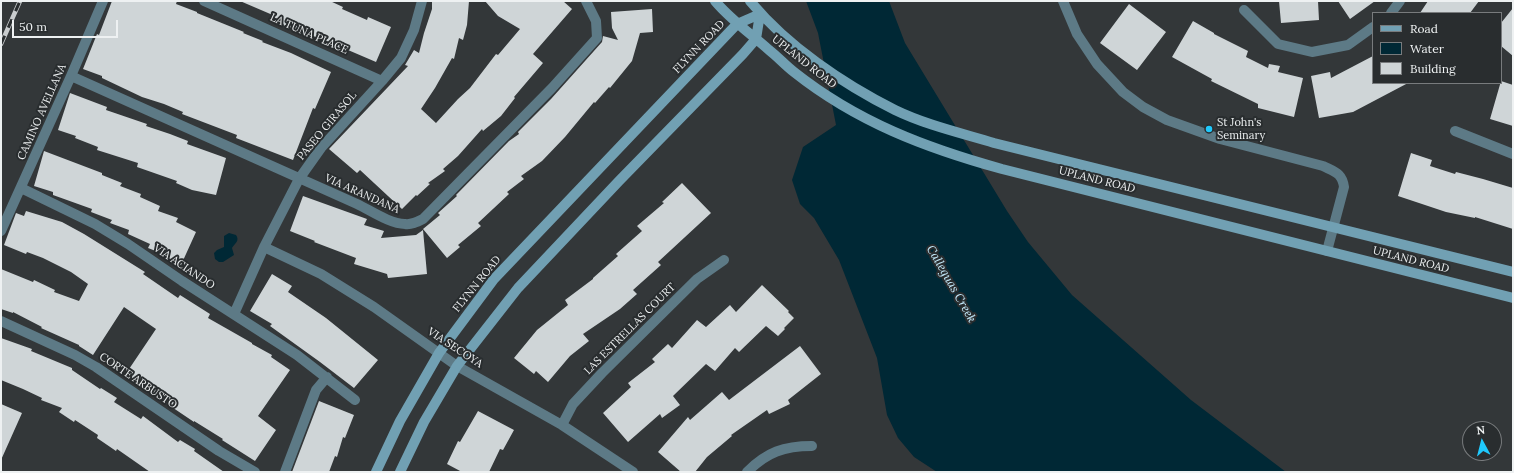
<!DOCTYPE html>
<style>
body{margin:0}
#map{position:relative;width:1514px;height:473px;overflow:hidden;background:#333739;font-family:Lora,serif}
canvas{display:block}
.frame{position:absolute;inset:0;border:2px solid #eef1f2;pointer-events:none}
.legend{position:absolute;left:1372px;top:12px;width:130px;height:72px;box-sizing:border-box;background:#292d2f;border:1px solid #787b7d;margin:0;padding:5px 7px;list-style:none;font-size:12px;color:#eef1f2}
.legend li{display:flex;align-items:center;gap:8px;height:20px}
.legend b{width:20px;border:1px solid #787b7d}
.north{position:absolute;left:1462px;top:421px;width:40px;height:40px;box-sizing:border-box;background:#292d2f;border:1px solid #787b7d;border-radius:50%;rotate:353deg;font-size:11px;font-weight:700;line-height:16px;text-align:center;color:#eef1f2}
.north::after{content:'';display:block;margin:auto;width:14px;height:18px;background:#1fc9fd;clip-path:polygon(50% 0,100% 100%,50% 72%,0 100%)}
.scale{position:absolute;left:12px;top:20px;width:106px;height:18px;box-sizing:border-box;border:2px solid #eef1f2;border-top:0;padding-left:5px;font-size:12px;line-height:14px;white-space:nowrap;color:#eef1f2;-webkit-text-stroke:3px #292d2f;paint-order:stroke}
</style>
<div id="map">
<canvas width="1514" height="473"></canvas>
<div class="frame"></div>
<ul class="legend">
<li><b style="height:5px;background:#71a0b3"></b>Road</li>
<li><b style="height:11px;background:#002835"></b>Water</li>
<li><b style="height:11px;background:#cfd5d7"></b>Building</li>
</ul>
<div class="north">N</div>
<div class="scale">50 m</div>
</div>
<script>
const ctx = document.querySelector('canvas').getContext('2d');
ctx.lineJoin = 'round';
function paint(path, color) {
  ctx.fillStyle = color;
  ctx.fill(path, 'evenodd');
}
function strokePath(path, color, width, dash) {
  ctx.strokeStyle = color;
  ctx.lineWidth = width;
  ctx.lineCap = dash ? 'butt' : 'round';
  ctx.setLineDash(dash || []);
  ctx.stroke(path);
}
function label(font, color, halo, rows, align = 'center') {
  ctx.font = font + ' Lora,serif';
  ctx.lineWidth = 4;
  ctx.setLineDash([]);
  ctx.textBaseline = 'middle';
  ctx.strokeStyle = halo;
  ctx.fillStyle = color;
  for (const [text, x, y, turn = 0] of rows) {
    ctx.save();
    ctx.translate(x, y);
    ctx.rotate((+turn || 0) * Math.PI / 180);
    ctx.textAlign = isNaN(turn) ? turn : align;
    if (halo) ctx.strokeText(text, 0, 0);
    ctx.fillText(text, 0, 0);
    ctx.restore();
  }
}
paint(new Path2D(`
 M806,1H889L905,43L1007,211L1028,242L1072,295L1191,400L1286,472H937L914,457L898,438L887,415L877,358L839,260L814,218L800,204L792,180L803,147L836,125L818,33Z
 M229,233L236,235C240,241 235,243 232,248L234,255L223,262H219L215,259L214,253L217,250L224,247V236Z`), '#002835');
paint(new Path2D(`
 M112,1H177L176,4L197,12V13L244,32L243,33L263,41L262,42L291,53L331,72L315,109L313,108L293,160L236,138L237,135L182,114L183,112L164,104L142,97L102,78V76L83,69L97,34L99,35Z
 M240,1H330L343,7L342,9L367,20L368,17L391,27L376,62L348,50V52L309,34L308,35L273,21L275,16Z
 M432,1H469L467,25L463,40L459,38L454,59L452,58L435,88L421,109L436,123L458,99L470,88L496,54L498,55L520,29L498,16L485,1H563L572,9L533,54L543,63L514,97L515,98L501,116L483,131L482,129L458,156L443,169L445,171L428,183L430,184L417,196L416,195L402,209L360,170L357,173L329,149L408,66L405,65L414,50L419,53L424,33L432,9Z
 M1279,1H1318L1319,20L1281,23Z
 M1338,1H1375L1350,19Z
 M1428,1H1479L1470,13H1420Z
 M1129,4L1166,32L1137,70L1100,43Z
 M1513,8V56L1501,46V23Z
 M652,9L653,32L640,33L632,61L610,88L609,87L595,103L594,102L565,137L542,161L521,176L524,179L507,192L509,194L478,223L481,226L458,245L460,247L447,258L423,229L440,215L438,213L457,196L456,195L509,141L519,134L518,132L551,99L602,42L603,36L618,40L612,28L611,12Z
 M1193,21L1214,33V34L1248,51L1246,57L1268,68L1269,64L1280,66L1278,72L1303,78L1294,117L1258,108V104L1211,81L1212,79L1172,57Z
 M1373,56V83H1408L1353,112L1319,118L1311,76L1330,72L1331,78Z
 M1501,81L1513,85V126L1490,119Z
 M70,93L107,107L106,110L147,124L146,126L170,134L188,141L187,144L226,158L216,195L192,190L176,183L177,181L137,167L138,163L97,150L98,147L75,138L76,136L58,130Z
 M44,151L102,173V175L122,183L120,186L141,194L140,197L160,206L158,211L178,218L176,222L196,232L181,265L165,258L166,255L148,248L150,244L128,234L129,230L110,223L112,220L91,212L92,209L53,195V192L34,186Z
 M1411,153L1432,160L1430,166L1455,174L1456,172L1483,179L1513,188V229L1475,217V218L1446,212L1398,196Z
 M682,183L711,213L658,262L661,265L633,290L637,294L620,309L583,334L589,341L570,356L548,382L536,371L534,374L514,358L537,330L568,305L565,300L593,279V278L618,256L616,254L642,231L637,226L664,203L662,202Z
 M303,196L367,219L364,225L384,231L381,238L416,235L423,230L427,274L388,278L387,274L354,264L356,258L314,242L315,241L290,231Z
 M26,211L62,222L84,234L145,272L143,274L178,298L180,295L210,314L208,318L252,343V344L272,355L271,357L290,370L258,416L276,430L255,461L222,440L223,439L194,421V422L151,393L152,392L125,375L156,329L124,307L93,355L79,346V345L41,328L42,327L13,312V313L1,309V269L33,282L34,280L55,290L54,292L79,301L88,284L71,272L43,258L27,252L26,254L4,245L16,213L24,216Z
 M272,274L292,286L288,292L326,318L378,360L354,388L320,362L270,326L272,324L250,311Z
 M762,285L789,311L788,312L794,318L784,328L785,329L778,336L766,326L739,352L735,348L715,371L706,364L673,396L680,405L662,418L660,414L628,442L603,413L631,387L628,383L655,362L652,359L668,344L672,348L697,320L706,327L730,305L736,312Z
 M1,338L32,349L31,351L72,368V370L100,389L101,388L117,398L114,402L141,419L143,416L178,442L180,440L195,449L194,451L224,472H150L117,449L116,451L97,438L98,435L75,420L74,422L59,412L62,408L41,400L42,398L23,389L1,380Z
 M800,346L821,374L788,400L790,404L769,414L767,410L731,435L732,436L707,457L695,472H681L658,452L688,417L690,420L722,392L729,400Z
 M319,401L354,415L345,438L343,437L337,457L335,456L329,472H292Z
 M1,404L22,413L1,460Z
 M478,411L514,430L503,450L500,449L489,472H462L447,464L458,441L460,442Z`), '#cfd5d7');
strokePath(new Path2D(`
 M204,1L382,81
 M1063,1L1077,34L1097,64L1123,92L1143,107L1167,120L1220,139L1323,166C1335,172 1342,173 1344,187L1327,251
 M1244,10L1278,44L1312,52L1348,45L1373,27
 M1391,13L1400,1
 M71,76L357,204C370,210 390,224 405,224C411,225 417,222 423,219L552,88L597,38L596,21L586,1
 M1455,131L1513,154
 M21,188L95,224L128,244L182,281L297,355L355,400
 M1,231L71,76L103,1
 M264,247L321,274L374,307L457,366L562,425L633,472
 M234,314L264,247L299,179L321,148L382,81L401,58L414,30L422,1
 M1,321L75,355L96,367L219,451L255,472
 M562,425L573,404L602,373L697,279L724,260
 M285,472L316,390L327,377
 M747,472C767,452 784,446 812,446`), '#5d7a86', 10);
strokePath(new Path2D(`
 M715,1C731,20 751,34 769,50C778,57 785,65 794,72C857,122 926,148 1002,169L1513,298
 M750,1C787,46 843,84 895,110C926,125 961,133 994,143L1513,272
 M376,472L400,421L439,353L494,279L737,24L760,14
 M400,472L424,422L457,366L518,288L619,181L743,54L756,39L760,14`), '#71a0b3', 10);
const rail = new Path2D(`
 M1,44L20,1`);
strokePath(rail, '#c9ccce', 4.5);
strokePath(rail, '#292d2f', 3, [9]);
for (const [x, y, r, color] of [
 [1209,129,4,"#1fc9fd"]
]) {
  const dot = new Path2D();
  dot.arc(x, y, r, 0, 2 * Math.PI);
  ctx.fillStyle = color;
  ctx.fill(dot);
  strokePath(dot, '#292d2f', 1.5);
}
label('11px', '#eef1f2', '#292d2f', [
 ["LA TUNA PLACE",309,34,24],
 ["FLYNN ROAD",699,47,-46],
 ["UPLAND ROAD",804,62,38],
 ["CAMINO AVELLANA",42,112,-66],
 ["PASEO GIRASOL",327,126,-50],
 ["UPLAND ROAD",1097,180,14],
 ["VIA ARANDANA",362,194,24],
 ["UPLAND ROAD",1411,260,14],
 ["VIA ACIANDO",184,267,34],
 ["FLYNN ROAD",477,284,-51],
 ["LAS ESTRELLAS COURT",630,329,-45],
 ["VIA SECOYA",455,348,33],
 ["CORTE ARBUSTO",138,381,34]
]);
label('11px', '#eef1f2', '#292d2f', [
 ["St John's",1217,123],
 ["Seminary",1217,136]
], 'left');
label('italic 12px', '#c2e8f9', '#292d2f', [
 ["Calleguas Creek",951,284,60]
]);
</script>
